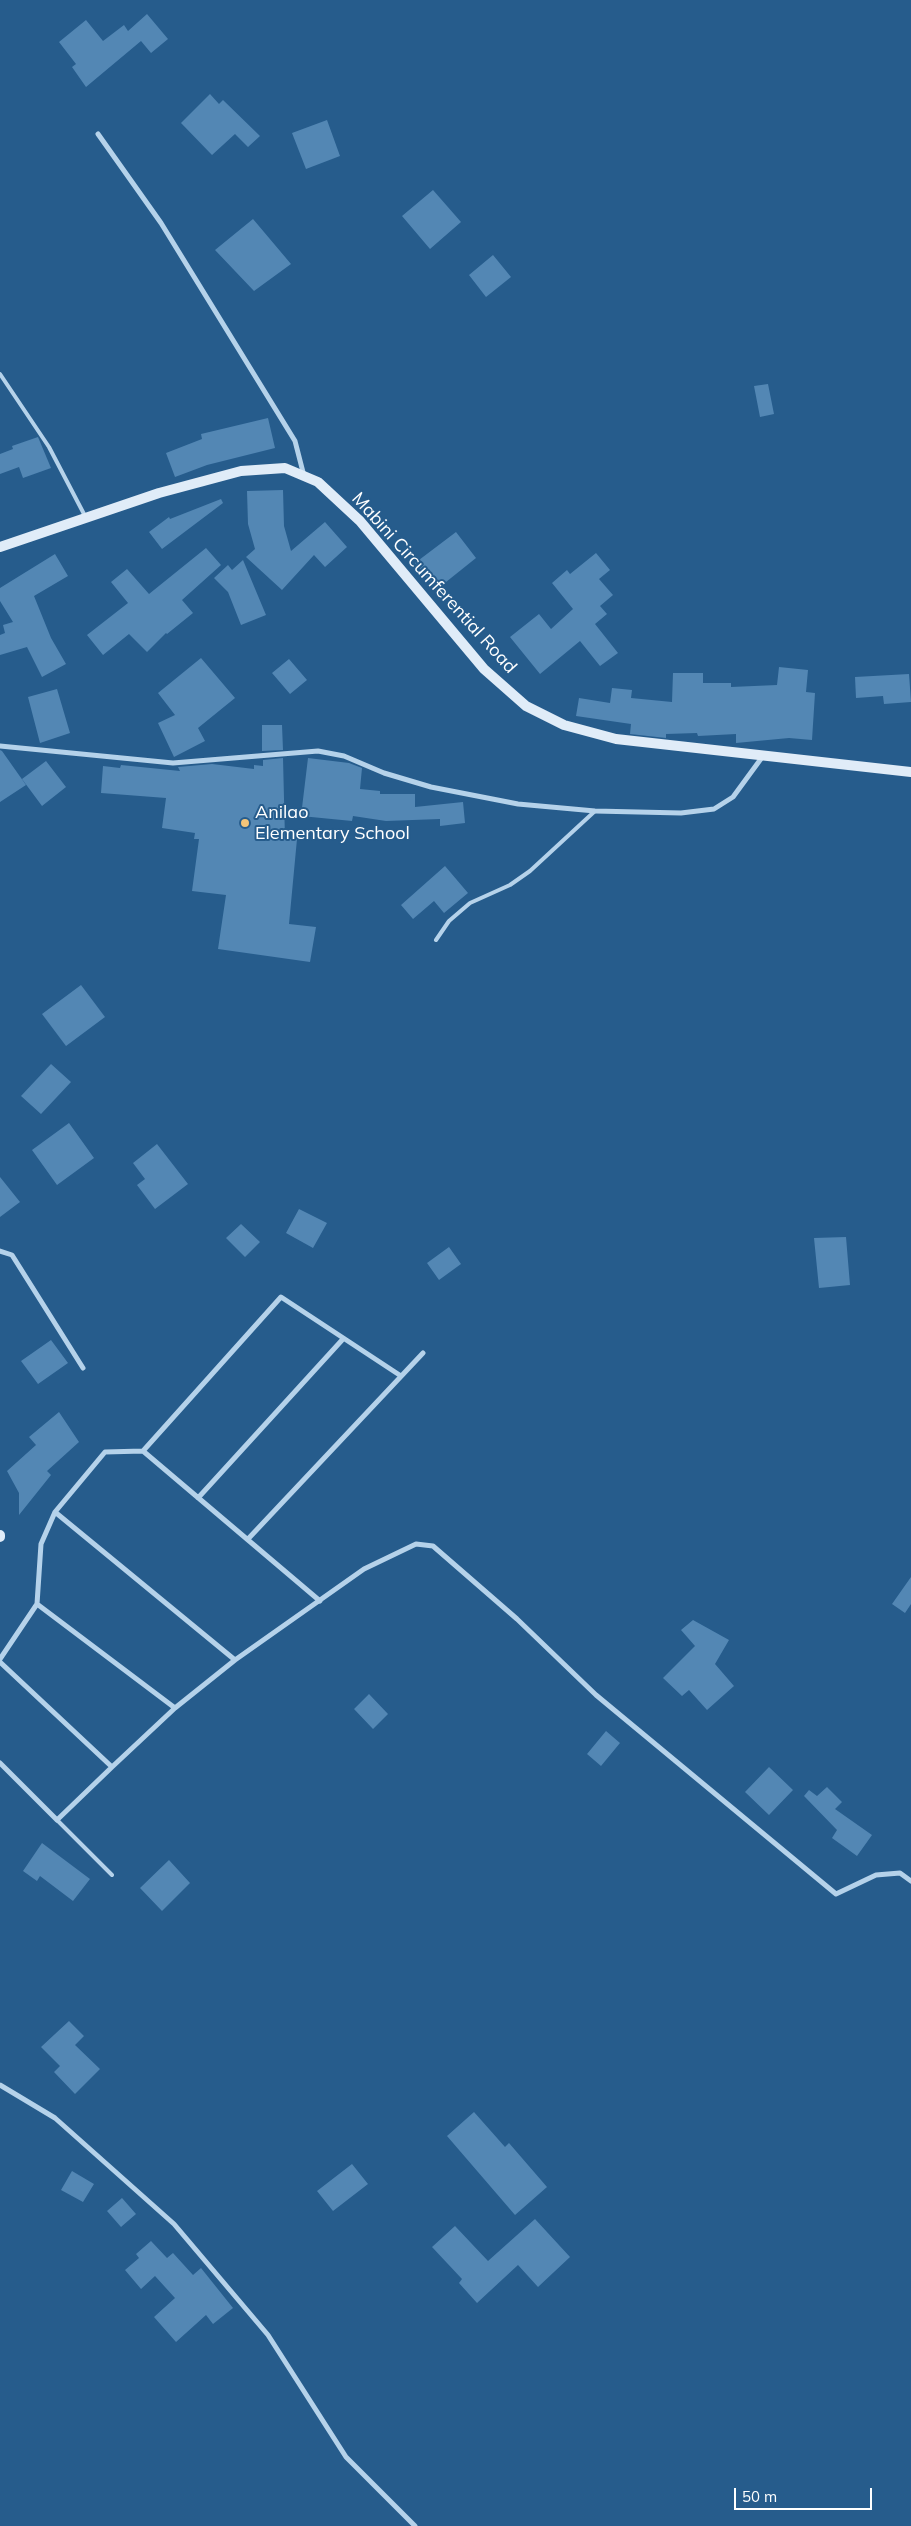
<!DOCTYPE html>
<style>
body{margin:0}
#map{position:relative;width:911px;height:2526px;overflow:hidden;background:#265c8c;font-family:Mulish,sans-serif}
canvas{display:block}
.scale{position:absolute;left:734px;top:2488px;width:138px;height:22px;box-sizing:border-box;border:2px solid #fff;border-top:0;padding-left:6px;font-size:15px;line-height:18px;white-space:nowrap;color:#fff;-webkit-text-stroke:4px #265c8c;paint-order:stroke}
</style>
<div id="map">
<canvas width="911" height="2526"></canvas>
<div class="scale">50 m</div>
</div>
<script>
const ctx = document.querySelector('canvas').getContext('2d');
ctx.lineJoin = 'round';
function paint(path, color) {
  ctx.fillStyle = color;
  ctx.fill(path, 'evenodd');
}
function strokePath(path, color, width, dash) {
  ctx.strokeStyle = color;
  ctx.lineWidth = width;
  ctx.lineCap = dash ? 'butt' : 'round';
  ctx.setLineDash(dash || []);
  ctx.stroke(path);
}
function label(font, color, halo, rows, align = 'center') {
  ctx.font = font + ' Mulish,sans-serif';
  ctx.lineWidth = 4;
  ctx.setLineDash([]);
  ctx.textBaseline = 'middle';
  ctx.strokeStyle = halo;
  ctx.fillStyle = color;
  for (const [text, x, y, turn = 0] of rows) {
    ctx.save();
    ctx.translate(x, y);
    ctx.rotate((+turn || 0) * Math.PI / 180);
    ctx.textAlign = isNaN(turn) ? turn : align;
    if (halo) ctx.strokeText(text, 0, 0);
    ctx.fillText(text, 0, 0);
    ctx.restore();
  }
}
paint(new Path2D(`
 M147,14L168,39L151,53L141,41L86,87L72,67L76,64L59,42L86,20L103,41L124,25L128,31Z
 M210,94L219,104L223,100L260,136L248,147L235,134L212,155L181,123Z
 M327,120L340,156L306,169L292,133Z
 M433,190L461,222L430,249L402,216Z
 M253,219L291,264L254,291L215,250Z
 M493,255L511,277L486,297L469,275Z
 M768,384L774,414L760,417L754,386Z
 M268,418L275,448L207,465L175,477L166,453L202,439L201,434Z
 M38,437L51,468L23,478L19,467L0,474V454L13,449L12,446Z
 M283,490L284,526L291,551L325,522L347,547L325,567L314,555L282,590L246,557L255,549L248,524L247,491Z
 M221,499L223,503L162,549L149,532L169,517L170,519Z
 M456,532L476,558L436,590L415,563Z
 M206,548L221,565L182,600L193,613L167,634L166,633L147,652L129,634L103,655L87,635L128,603L111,582L127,569L149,594Z
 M596,553L610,570L599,579L613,595L600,606L607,614L595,624L618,653L600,666L580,641L540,674L510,637L539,614L551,629L573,609L552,583L567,570L570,574Z
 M55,554L68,576L34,596L51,638L66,664L42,677L27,647L0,655V635L5,633L3,625L13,622L0,601V588Z
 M243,560L266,615L241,625L228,592L214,578L228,565L232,570Z
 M201,658L235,698L198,728L205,741L174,757L158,723L175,715L158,693Z
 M289,659L307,680L290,694L272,673Z
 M779,667L808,670L806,692L815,693L812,740L789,738L736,743V734L698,736L697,733L666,734V738L630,734L631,724L576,716L579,698L610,703L612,688L632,690L631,698L672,702L673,673H703V683H731V687L777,685Z
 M909,674L911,702L884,704L883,696L856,698L855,677Z
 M57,689L70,733L40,743L28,697Z
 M262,725H282L283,750L262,751Z
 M0,750L2,751L26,785L0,802Z
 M283,758L285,839H297L289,924L316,927L310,962L218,949L226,895L192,891L199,839H194L195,833L162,828L166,798L101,793L103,766L120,768L121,765L180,771L178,767L212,764L254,769V765L263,766V760Z
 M308,758L349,763L362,768L360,789L380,791V794H415V807L463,802L465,823L440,826V819L386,821L353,816L352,821L301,816Z
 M46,761L66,787L42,806L22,779Z
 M445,866L468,893L444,913L434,901L413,919L401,905Z
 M81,985L105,1017L66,1046L42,1014Z
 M51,1064L71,1082L41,1114L21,1096Z
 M69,1123L94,1158L57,1185L32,1150Z
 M157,1144L188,1184L155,1209L137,1185L145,1179L133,1163Z
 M0,1177L20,1202L0,1217Z
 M299,1209L327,1223L313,1248L286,1233Z
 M241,1224L260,1242L245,1257L226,1238Z
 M846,1237L850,1285L819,1288L814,1238Z
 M449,1247L461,1264L439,1280L427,1263Z
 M51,1340L68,1363L38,1384L21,1361Z
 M59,1412L79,1442L47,1471L51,1475L19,1515V1493L7,1471L36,1445L29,1437Z
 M911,1577V1604L905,1613L892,1604Z
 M693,1620L729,1640L715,1664L734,1686L707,1710L689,1690L682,1696L663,1678L695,1646L681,1630Z
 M369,1694L388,1714L373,1729L354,1709Z
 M606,1731L620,1743L601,1766L587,1754Z
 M769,1767L793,1790L769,1815L745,1792Z
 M827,1787L842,1802L835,1809L872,1835L857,1856L832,1838L837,1830L804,1796L809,1790L817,1796Z
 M42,1843L90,1879L73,1901L40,1876L37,1881L23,1871Z
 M169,1860L190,1883L162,1911L140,1888Z
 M69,2021L84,2036L75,2045L100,2069L75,2094L54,2072L60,2066L41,2047Z
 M474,2112L505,2147L509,2143L547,2187L515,2215L447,2136Z
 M352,2164L368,2184L333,2211L317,2191Z
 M72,2171L94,2184L83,2202L61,2190Z
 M122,2198L136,2214L121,2227L107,2211Z
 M535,2219L570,2257L538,2287L518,2265L477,2303L459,2283L462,2279L432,2247L455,2226L488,2261Z
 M151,2241L167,2258L173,2253L193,2275L201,2268L233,2308L213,2324L206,2315L176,2342L154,2317L175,2298L155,2276L141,2289L125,2270L139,2258L136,2254Z`), '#5387b4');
strokePath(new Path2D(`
 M0,374L49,447L85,516
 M436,940L449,921L470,903L510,885L530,871L595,811
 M57,1820L112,1875`), '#b5d2ea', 4);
strokePath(new Path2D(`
 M98,134L161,223L295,441L304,476
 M0,746L173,763L318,751L344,756L384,773L431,787L518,804L595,811L681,813L714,809L733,797L763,756
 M0,1251L12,1255L83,1368
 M143,1451L320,1601
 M198,1498L343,1339
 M55,1512L235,1660
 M248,1539L423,1353
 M37,1604L175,1708
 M0,1659L37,1604L41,1544L55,1512L105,1452L143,1451L281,1297L401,1376
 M0,1662L112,1767L175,1708L235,1660L364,1569L416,1544L433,1546L517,1619L596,1695L836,1894L876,1875L900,1873L911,1881
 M0,1763L57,1820L112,1767
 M0,2085L55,2118L174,2224L268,2335L346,2457L415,2526`), '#b5d2ea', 5);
strokePath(new Path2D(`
 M0,547L159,493L241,471L285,468L318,482L360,521L484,669L526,706L564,725L616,739L911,772
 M0,1535V1537`), '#e0ecf8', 10);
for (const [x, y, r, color] of [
 [245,823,5,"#f3c57a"]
]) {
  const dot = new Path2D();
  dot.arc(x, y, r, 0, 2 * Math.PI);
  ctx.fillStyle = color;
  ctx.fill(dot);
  strokePath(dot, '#265c8c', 2);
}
label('18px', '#fff', '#265c8c', [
 ["Mabini Circumferential Road",434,583,48]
]);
label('18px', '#fff', '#265c8c', [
 ["Anilao",255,813],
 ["Elementary School",255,834]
], 'left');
</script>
